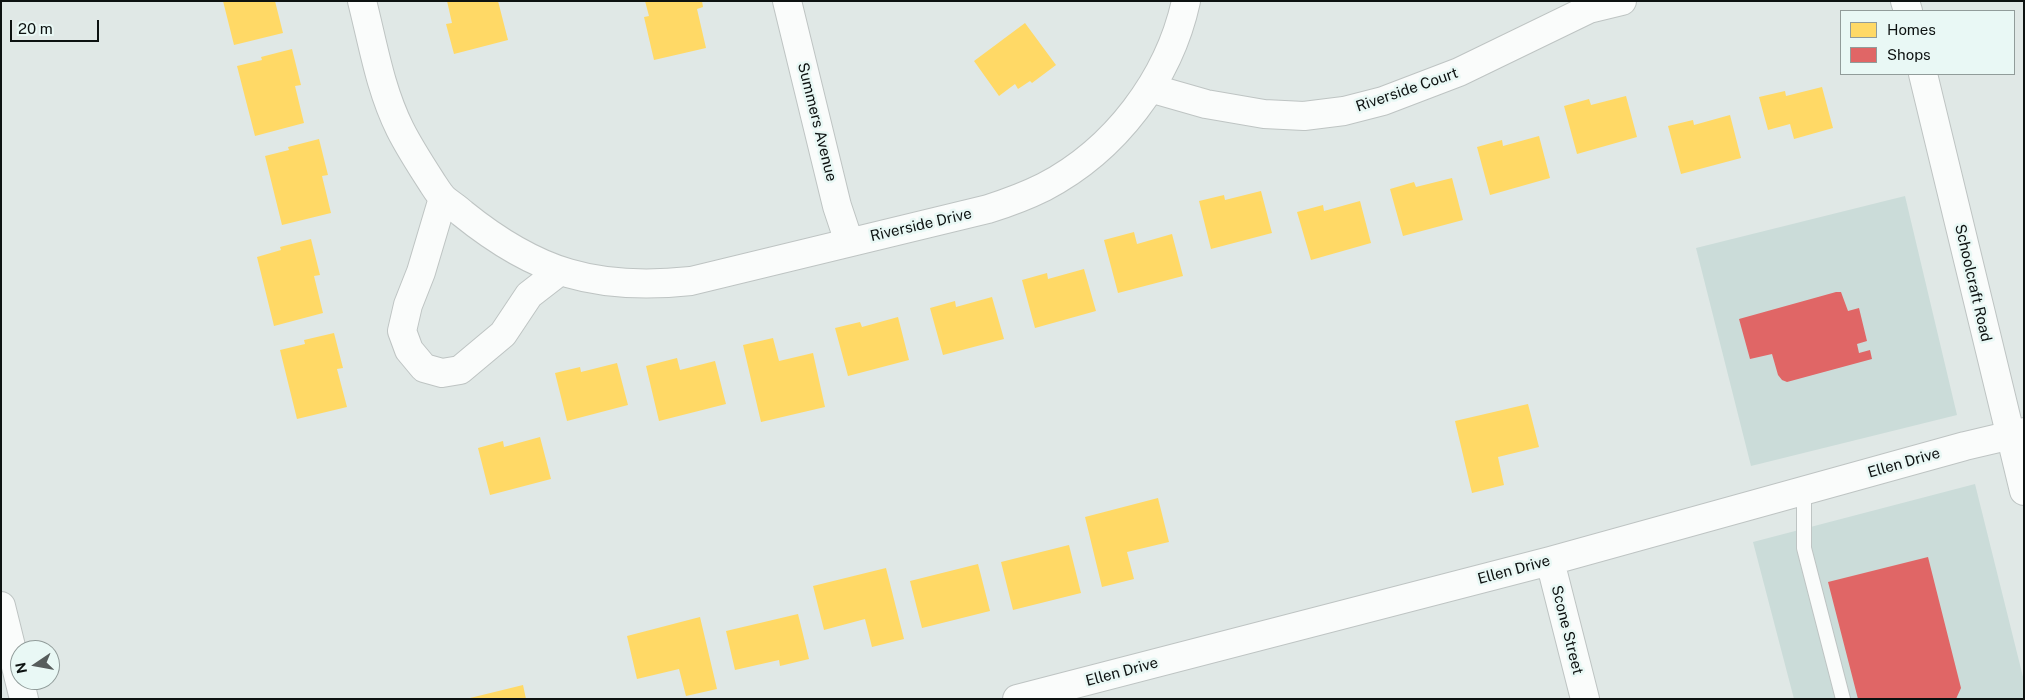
<!DOCTYPE html>
<style>
body{margin:0}
#map{position:relative;width:2025px;height:700px;overflow:hidden;background:#e0e8e6;font-family:"Public Sans",sans-serif}
canvas{display:block}
.frame{position:absolute;inset:0;border:2px solid #0d1211;pointer-events:none}
.legend{position:absolute;left:1840px;top:10px;width:175px;height:65px;box-sizing:border-box;background:#e9f8f5;border:1px solid #919c9a;margin:0;padding:6px 9px;list-style:none;font-size:15px;color:#0d1211}
.legend li{display:flex;align-items:center;gap:10px;height:25px}
.legend b{width:25px;border:1px solid #919c9a}
.north{position:absolute;left:10px;top:640px;width:50px;height:50px;box-sizing:border-box;background:#e9f8f5;border:1px solid #919c9a;border-radius:50%;rotate:258deg;font-size:14px;font-weight:700;line-height:20px;text-align:center;color:#0d1211}
.north::after{content:'';display:block;margin:auto;width:18px;height:22px;background:#575d5c;clip-path:polygon(50% 0,100% 100%,50% 72%,0 100%)}
.scale{position:absolute;left:10px;top:20px;width:89px;height:22px;box-sizing:border-box;border:2px solid #0d1211;border-top:0;padding-left:6px;font-size:15px;line-height:18px;white-space:nowrap;color:#0d1211;-webkit-text-stroke:4px #e9f8f5;paint-order:stroke}
</style>
<div id="map">
<canvas width="2025" height="700"></canvas>
<div class="frame"></div>
<ul class="legend">
<li><b style="height:14px;background:#ffd966"></b>Homes</li>
<li><b style="height:14px;background:#e06666"></b>Shops</li>
</ul>
<div class="north">N</div>
<div class="scale">20 m</div>
</div>
<script>
const ctx = document.querySelector('canvas').getContext('2d');
ctx.lineJoin = 'round';
function paint(path, color) {
  ctx.fillStyle = color;
  ctx.fill(path, 'evenodd');
}
function strokePath(path, color, width, dash) {
  ctx.strokeStyle = color;
  ctx.lineWidth = width;
  ctx.lineCap = dash ? 'butt' : 'round';
  ctx.setLineDash(dash || []);
  ctx.stroke(path);
}
function label(font, color, halo, rows, align = 'center') {
  ctx.font = font + ' "Public Sans",sans-serif';
  ctx.lineWidth = 5;
  ctx.setLineDash([]);
  ctx.textBaseline = 'middle';
  ctx.strokeStyle = halo;
  ctx.fillStyle = color;
  for (const [text, x, y, turn = 0] of rows) {
    ctx.save();
    ctx.translate(x, y);
    ctx.rotate((+turn || 0) * Math.PI / 180);
    ctx.textAlign = isNaN(turn) ? turn : align;
    if (halo) ctx.strokeText(text, 0, 0);
    ctx.fillText(text, 0, 0);
    ctx.restore();
  }
}
paint(new Path2D(`
 M1905,196L1957,415L1751,466L1696,248Z
 M1975,484L2024,681V699H1794L1753,542Z`), '#cbdcd9');
paint(new Path2D(`
 M223,1H275L283,33L234,45Z
 M447,1H498L508,40L454,54L446,24L452,23Z
 M645,1H702L703,7L697,9L706,48L654,60L644,17L649,16Z
 M1025,23L1056,65L1032,83L1030,81L1018,89L1015,84L999,96L974,61Z
 M292,49L301,85L295,86L304,123L255,136L237,66L262,60L261,57Z
 M1822,87L1833,128L1794,139L1790,124L1768,130L1759,97L1785,91L1786,96Z
 M1626,96L1637,137L1577,154L1564,106L1589,99L1591,105Z
 M1730,115L1741,158L1681,174L1668,126L1693,120L1694,125Z
 M1539,136L1550,178L1490,195L1477,147L1502,140L1503,146Z
 M319,139L328,175L322,176L331,213L282,225L265,156L289,150L288,147Z
 M1452,178L1463,220L1403,236L1390,189L1414,182L1416,187Z
 M1261,191L1272,233L1211,249L1199,201L1224,195L1225,200Z
 M1360,201L1371,243L1311,260L1297,212L1323,205L1324,211Z
 M1134,232L1137,244L1172,234L1183,276L1118,293L1104,240Z
 M311,239L320,275L314,276L323,313L274,326L257,257L281,250L280,247Z
 M1084,269L1096,311L1035,328L1022,280L1047,273L1048,279Z
 M992,297L1004,339L943,355L930,308L955,301L956,307Z
 M898,317L909,360L848,376L835,328L860,322L862,327Z
 M334,333L343,368L337,369L347,407L297,419L280,350L305,344L304,340Z
 M773,338L779,361L813,353L825,407L761,422L743,345Z
 M677,358L680,370L715,361L726,404L659,421L646,366Z
 M617,363L628,405L567,421L555,373L580,367L581,372Z
 M1528,404L1539,447L1498,457L1504,485L1472,493L1455,421Z
 M540,437L551,479L490,495L478,448L503,441L504,447Z
 M1158,498L1169,542L1127,552L1134,579L1102,587L1085,517Z
 M1069,545L1081,593L1013,610L1001,562Z
 M978,564L990,611L922,628L910,581Z
 M886,568L904,639L872,647L865,619L824,630L813,586Z
 M798,614L809,659L780,666L779,660L735,670L726,631Z
 M700,617L717,689L686,696L679,669L637,679L627,636Z
 M523,685L526,699H470V698Z`), '#ffd966');
paint(new Path2D(`
 M1836,292H1841L1848,311L1859,308L1867,341L1857,344L1859,353L1870,350L1872,359L1787,382L1782,380L1778,375L1772,354L1750,359L1739,319Z
 M1928,557L1961,688L1956,699H1858L1828,582Z`), '#e06666');
const lane = new Path2D(`
 M1804,491V548L1843,699`);
const street = new Path2D(`
 M362,1C373,44 380,89 400,129C409,147 420,164 431,181C435,187 439,194 444,199C450,204 457,208 462,213C536,273 596,291 691,281L988,209C1007,203 1026,196 1044,187C1115,150 1169,79 1186,1
 M787,1L837,206L849,242
 M1150,88L1206,104L1264,114L1304,116L1344,111L1383,101L1459,72L1589,9L1622,1
 M443,198L421,272L408,305L402,331L409,350L424,368L442,373L460,370L503,334L529,295L560,271
 M1550,561L1585,699
 M1,606L24,699
 M1017,699L1550,561L1965,446L2024,432`);
const secondary = new Path2D(`
 M1905,1L1908,11
 M1923,74L2024,491`);
strokePath(lane, '#bec4c3', 16);
strokePath(street, '#bec4c3', 30);
strokePath(secondary, '#bec4c3', 30);
strokePath(lane, '#fafcfb', 14);
strokePath(street, '#fafcfb', 28);
strokePath(secondary, '#fafcfb', 28);
label('15px', '#0d1211', '#e9f8f5', [
 ["Riverside Court",1407,90,-19],
 ["Summers Avenue",817,122,76],
 ["Riverside Drive",921,225,-13],
 ["Schoolcraft Road",1973,283,77],
 ["Ellen Drive",1904,463,-16],
 ["Ellen Drive",1514,570,-15],
 ["Scone Street",1567,630,76],
 ["Ellen Drive",1122,672,-15]
]);
</script>
